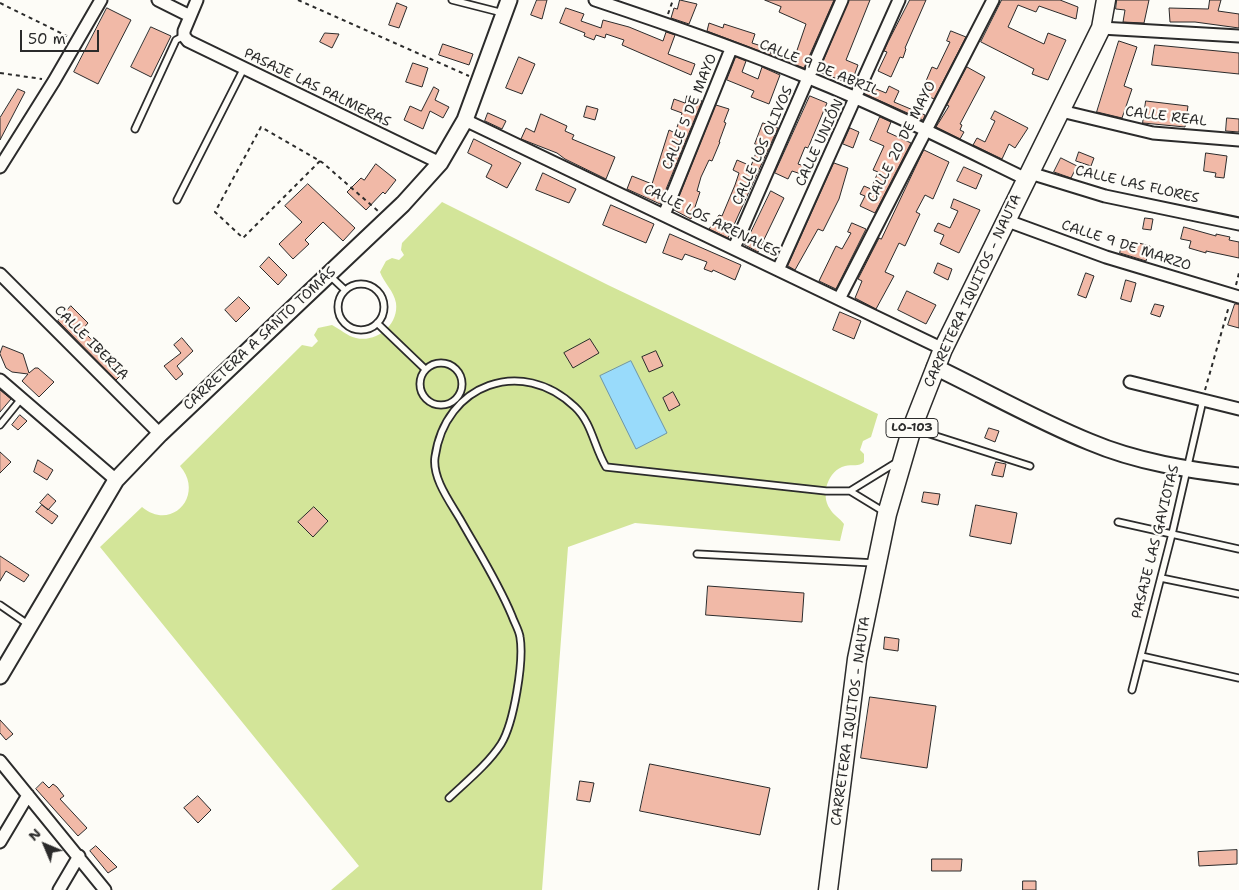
<!DOCTYPE html>
<meta charset="utf-8">
<style>
body{margin:0}
#map{position:relative;width:1239px;height:890px;overflow:hidden;background:#fdfcf7;font-family:"Shantell Sans",sans-serif}
canvas{display:block}
.north{position:absolute;left:20px;top:820px;width:50px;height:50px;-webkit-text-stroke:4px #fdfcf7;paint-order:stroke;rotate:315deg;font-size:14px;font-weight:700;line-height:20px;text-align:center;color:#2b2b2b}
.north::after{content:'';display:block;margin:auto;width:18px;height:22px;background:#2b2b2b;clip-path:polygon(50% 0,100% 100%,50% 72%,0 100%)}
.scale{position:absolute;left:20px;top:30px;width:79px;height:22px;box-sizing:border-box;border:2px solid #2b2b2b;border-top:0;padding-left:6px;font-size:15px;line-height:18px;white-space:nowrap;color:#2b2b2b;-webkit-text-stroke:4px #fdfcf7;paint-order:stroke}
</style>
<div id="map">
<canvas width="1239" height="890"></canvas>
<div class="north">N</div>
<div class="scale">50 m</div>
</div>
<script>
const ctx = document.querySelector('canvas').getContext('2d');
ctx.lineJoin = 'round';
function paint(path, color) {
  ctx.fillStyle = color;
  ctx.fill(path, 'evenodd');
}
function strokePath(path, color, width, dash) {
  ctx.strokeStyle = color;
  ctx.lineWidth = width;
  ctx.lineCap = dash ? 'butt' : 'round';
  ctx.setLineDash(dash || []);
  ctx.stroke(path);
}
function label(font, color, halo, rows, align = 'center') {
  ctx.font = font + ' "Shantell Sans",sans-serif';
  ctx.lineWidth = 4.5;
  ctx.setLineDash([]);
  ctx.textBaseline = 'middle';
  ctx.strokeStyle = halo;
  ctx.fillStyle = color;
  for (const [text, x, y, turn = 0] of rows) {
    ctx.save();
    ctx.translate(x, y);
    ctx.rotate((+turn || 0) * Math.PI / 180);
    ctx.textAlign = isNaN(turn) ? turn : align;
    if (halo) ctx.strokeText(text, 0, 0);
    ctx.fillText(text, 0, 0);
    ctx.restore();
  }
}
paint(new Path2D(`
 M442,202L608,285L878,414L871,437L863,441L860,450L864,454V462C859,467 852,464 845,466C828,470 820,495 830,509C833,515 840,518 844,524L840,541L635,523L568,547L542,890H331L359,866L100,547L142,507C172,532 205,495 180,466L302,345L312,347L318,341L314,335L318,328L332,325C340,329 347,336 356,338C376,343 399,325 396,303C394,291 384,283 380,272L386,261L392,258L399,260L404,255L401,250L402,243Z`), '#d3e599');
const water = new Path2D(`
 M631,361L667,433L636,449L600,376Z`);
paint(water, '#99dbfb');
strokePath(water, '#6d95a8', 1);
const building = new Path2D(`
 M537,0H547L542,19L531,15Z
 M680,0L697,4L689,24L671,18L674,8L677,9Z
 M765,0H834L804,68L707,31L709,23L723,28L724,24L755,34L752,43L771,49L770,53L793,62L806,24L779,12L781,7Z
 M849,0H870L846,60L858,65L851,84L819,72Z
 M910,0H926L905,48L906,49L903,58L900,57L891,77L878,71L887,52L884,51L888,42Z
 M1002,0H1060L1078,7L1076,19L1039,6L1036,12L1018,5L1008,27L1044,44L1048,33L1066,40L1048,80L1032,74L1034,69L981,42Z
 M1117,0H1149L1144,23L1123,22L1125,10L1116,9Z
 M1210,0H1221L1218,11L1239,14V28L1195,22H1170L1169,8L1208,9Z
 M397,3L407,7L399,28L389,25Z
 M107,8L131,20L98,84L74,72Z
 M566,8L584,14L581,21L601,28L603,20L629,27L663,41L666,32L675,35L668,54L695,64L691,75L622,45L624,40L606,34L605,38L596,35L594,40L584,36L585,33L560,23Z
 M151,27L171,36L151,77L131,67Z
 M951,31L966,37L934,99L924,94L930,82L926,81L932,67L937,69L950,42L947,41Z
 M325,33L339,34L332,48L320,42Z
 M1119,41L1137,47L1124,86L1132,89L1122,118L1097,112Z
 M443,44L473,54L469,65L439,55Z
 M1155,45L1239,53V74L1152,65Z
 M519,57L535,64L522,94L506,88Z
 M736,57L746,61L742,72L758,79L762,67L780,75L769,104L751,97L754,91L727,80Z
 M413,63L428,68L422,87L406,82Z
 M967,67L985,77L960,124L962,125L960,130L964,132L960,139L936,127L949,106L947,105Z
 M869,86L886,93L889,86L899,91L894,102L925,115L923,120L865,94Z
 M434,87L439,90L435,100L449,107L443,118L430,111L423,129L404,120L410,106L421,111Z
 M18,89L25,92L0,140V118Z
 M687,96L702,101L660,204L627,189L632,176L652,184L669,130L675,133L682,113L671,109L674,99L685,103Z
 M810,96L827,103L808,148L805,147L798,164L804,166L801,174L792,171L788,179L775,173Z
 M1146,101L1188,106L1185,127L1143,123Z
 M716,105L729,109L724,122L726,123L719,142H720L712,161L709,160L701,177L697,191L700,192L691,219L674,210Z
 M587,106L598,109L595,120L584,117Z
 M995,111L1028,128L1015,148L1009,144L1002,159L973,145L977,138L985,142L995,121L991,119Z
 M488,113L506,121L502,129L485,121Z
 M541,114L567,126L565,131L574,135L572,139L615,157L606,179L565,159L557,153L521,139L526,128L534,132Z
 M880,117L891,122L887,132L911,143L875,213L860,206L865,196L860,194L864,186L871,189L878,172L873,170L884,146L870,140Z
 M1227,118L1239,119V132L1226,131Z
 M763,123L778,128L728,238L709,229L719,215L722,216L735,185L739,173L733,170L737,160L751,166L759,145L755,144Z
 M850,128L859,132L853,148L843,144Z
 M474,139L521,163L507,188L486,177L492,165L468,153Z
 M924,150L949,162L933,199L925,195L916,212L920,214L905,246L899,243L885,272L894,276L876,309L855,298L862,281L858,279L879,238L881,239Z
 M1079,152L1094,158L1091,166L1076,161Z
 M1206,153L1227,156L1224,178L1215,177L1216,173L1204,171Z
 M1061,158L1077,166L1071,178L1054,172Z
 M834,163L848,168L839,199L823,231L818,229L795,270L788,266Z
 M376,164L396,180L385,194L383,192L366,210L347,192L361,178L364,180Z
 M964,167L982,175L976,189L957,181Z
 M543,173L576,189L569,203L536,190Z
 M308,184L355,228L343,241L323,222L305,240L309,244L293,259L279,244L302,222L285,206Z
 M771,191L784,198L758,252L745,245Z
 M954,199L980,210L959,253L940,244L944,235L934,231L938,223L950,228L958,211L951,208Z
 M611,205L654,224L646,243L603,225Z
 M1145,218L1153,219L1151,230L1143,229Z
 M852,223L866,229L836,289L819,281L836,246L842,249L851,233L848,232Z
 M1184,227L1216,236V234L1230,237L1229,240L1239,242V258L1206,251V253L1189,248L1191,241L1181,239Z
 M670,234L741,265L735,280L713,270L712,272L704,269L707,262L685,254L682,260L663,253Z
 M1124,239L1150,246L1146,261L1120,253Z
 M269,257L287,275L278,285L260,267Z
 M938,263L952,269L948,280L934,273Z
 M1086,273L1094,276L1086,298L1078,295Z
 M1126,280L1136,283L1131,302L1121,299Z
 M907,291L936,305L926,324L898,310Z
 M239,297L250,308L236,322L225,310Z
 M1155,304L1164,306L1160,317L1151,314Z
 M1235,304H1239V328L1228,325Z
 M71,306L88,323L82,330L124,372L116,380L58,321Z
 M840,312L861,321L854,339L833,330Z
 M182,338L193,351L177,366L183,374L176,380L164,366L181,353L174,345Z
 M590,339L599,353L573,368L564,353Z
 M3,346L23,354L29,373L35,368H38L54,382L39,397L22,381L28,374L12,372L6,368L0,354Z
 M656,351L663,366L649,372L642,357Z
 M0,390L11,399L0,412Z
 M673,392L680,405L669,411L663,398Z
 M20,415L27,421L18,430L12,425Z
 M989,428L999,431L995,442L985,438Z
 M0,452L11,462L0,473Z
 M38,460L53,470L47,480L34,472Z
 M996,462L1006,464L1003,477L992,475Z
 M924,492L940,494L938,505L922,502Z
 M48,494L56,501L48,510L40,503Z
 M42,505L58,516L52,524L36,512Z
 M976,505L1017,513L1011,544L970,536Z
 M314,507L328,521L313,537L298,522Z
 M0,556L29,575L24,582L6,571L0,581Z
 M708,586L804,593L802,622L706,615Z
 M885,637L899,639L898,651L884,649Z
 M870,697L936,706L927,768L861,758Z
 M0,720L13,734L6,740L0,733Z
 M650,764L770,788L760,835L640,811Z
 M580,781L594,783L590,802L577,800Z
 M43,782L49,788L53,784L57,787L64,796L60,799L87,828L78,836L36,789Z
 M198,796L211,810L198,823L184,808Z
 M96,846L117,867L108,873L90,851Z
 M1237,850V864L1199,866L1198,852Z
 M932,859H962L961,871H932Z
 M1023,881H1036V890H1023Z`);
paint(building, '#f1b9a7');
strokePath(building, '#2b2b2b', 1);
const lane = new Path2D(`
 M452,0L503,13
 M135,129L176,40L184,36
 M177,200L243,70
 M329,275L345,290
 M338 307a23 23 0 1 1 46 0a23 23 0 1 1-46 0Z
 M377,323L425,369
 M420 384a21 21 0 1 1 42 0a21 21 0 1 1-42 0Z
 M0,425L21,399
 M914,429L1030,466
 M850,491L897,462
 M1118,522L1239,549
 M697,554L875,563
 M1161,578L1239,594
 M0,605L29,625
 M1141,656L1239,678
 M1132,690L1172,534L1203,400
 M449,798C467,781 488,764 501,744C514,723 524,661 520,637C519,630 514,622 512,616C498,582 478,551 460,519C450,502 432,478 435,457C445,384 522,356 575,407C592,423 594,447 606,467L826,491H850L886,513`);
const street = new Path2D(`
 M158,0L190,16
 M197,0L184,31V36L188,41L440,163
 M595,0C667,24 739,49 809,78C883,108 954,144 1026,179
 M1101,28L1239,36
 M1061,111L1153,133L1239,140
 M465,120L943,349
 M0,167L54,81L101,0
 M1030,173L1105,196L1239,224
 M664,215L731,49
 M1005,220L1106,257L1239,297
 M734,248L842,0
 M778,270L899,0
 M0,274L160,434
 M839,299L993,0
 M0,380L116,480
 M1130,382L1239,409
 M0,761L105,890
 M0,842L28,795
 M59,890L79,856`);
const secondary = new Path2D(`
 M935,367C987,392 1038,421 1090,442C1137,462 1189,470 1239,476
 M0,676L116,480L160,434L403,204L440,163L465,120L509,0`);
const primary = new Path2D(`
 M828,890L857,659L887,514L912,428L943,349L1101,28L1106,0`);
strokePath(lane, '#2b2b2b', 9);
strokePath(street, '#2b2b2b', 15);
strokePath(secondary, '#2b2b2b', 19);
strokePath(primary, '#2b2b2b', 21);
strokePath(new Path2D(`
 M298,0L469,76
 M0,3L67,36
 M668,14L673,0
 M0,73L42,79
 M320,161L243,238L215,212L261,127L320,161L323,163L378,211
 M1236,285L1239,273
 M1205,390L1229,306`), '#2b2b2b', 2, [4, 4]);
strokePath(lane, '#fdfcf7', 5.5);
strokePath(street, '#fdfcf7', 11);
strokePath(secondary, '#fdfcf7', 15);
strokePath(primary, '#fdfcf7', 18);
for (const [x, y, w] of [
 [912,428,52]
]) {
  const box = new Path2D();
  box.roundRect(x - w / 2, y - 9.5, w, 19, 4);
  ctx.fillStyle = '#fdfcf7';
  ctx.fill(box);
  strokePath(box, '#2b2b2b', 1);
}
label('bold 12px', '#2b2b2b', null, [
 ["LO-103",912,428]
]);
label('14px', '#2b2b2b', '#fdfcf7', [
 ["CALLE 9 DE ABRIL",819,68,22],
 ["PASAJE LAS PALMERAS",317,88,26],
 ["CALLE 5 DE MAYO",690,112,-68],
 ["CALLE REAL",1166,117,7],
 ["CALLE 20 DE MAYO",902,142,-63],
 ["CALLE UNIÓN",820,143,-65],
 ["CALLE LOS OLIVOS",763,146,-66],
 ["CALLE LAS FLORES",1137,185,13],
 ["CALLE LOS ARENALES",711,221,26],
 ["CALLE 9 DE MARZO",1126,246,18],
 ["CARRETERA IQUITOS - NAUTA",973,291,-65],
 ["CARRETERA A SANTO TOMÁS",260,339,-43],
 ["CALLE IBERIA",91,343,45],
 ["PASAJE LAS GAVIOTAS",1156,542,-76],
 ["CARRETERA IQUITOS - NAUTA",851,721,-82]
]);
</script>
